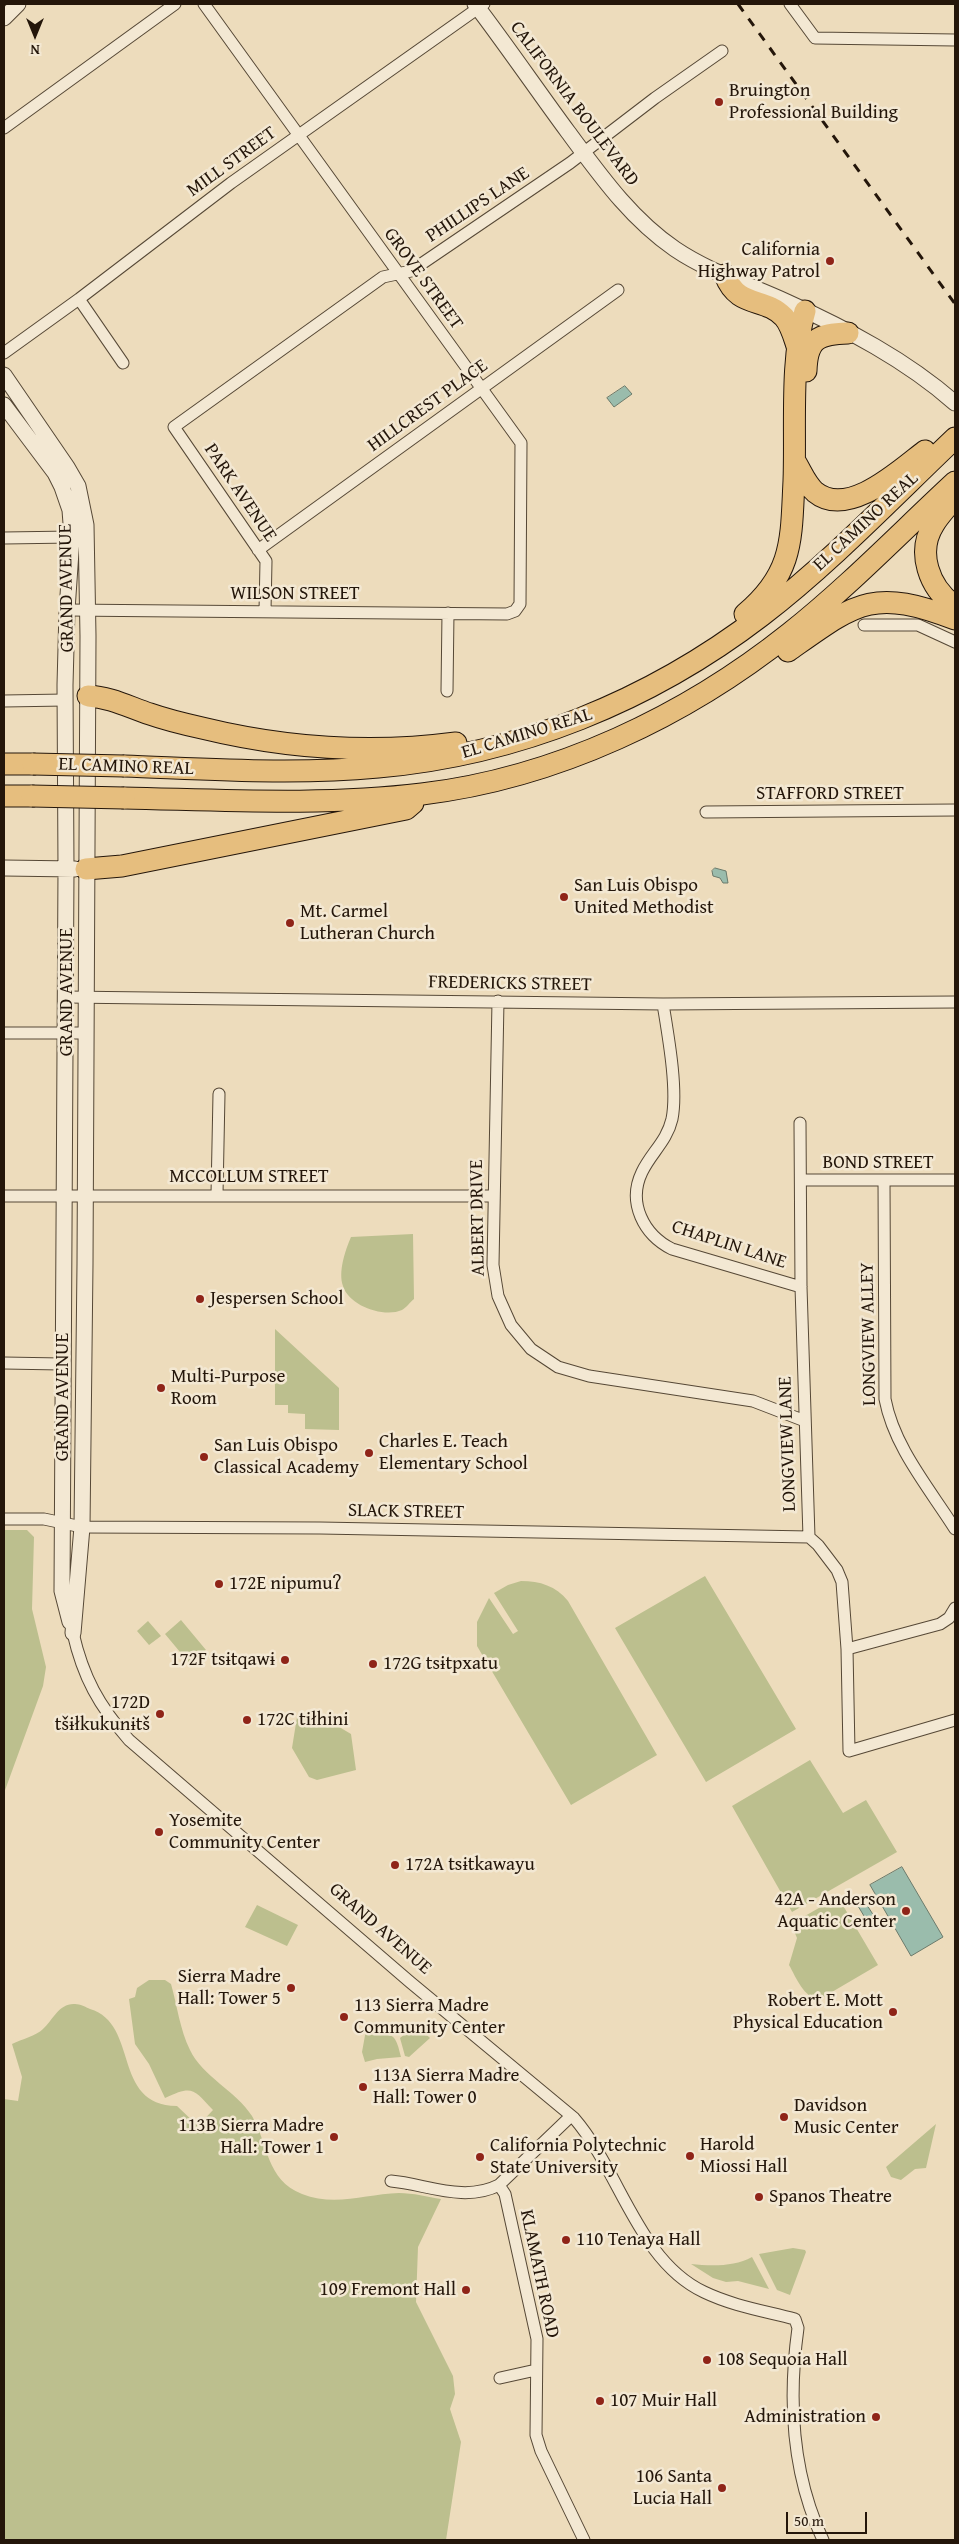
<!DOCTYPE html>
<meta charset="utf-8">
<style>
body{margin:0}
#map{position:relative;width:959px;height:2544px;overflow:hidden;background:#eddcbc;font-family:"Gentium Book Plus",serif}
canvas{display:block}
.frame{position:absolute;inset:0;border:5px solid #24160a;pointer-events:none}
.north{position:absolute;left:10px;top:10px;width:50px;height:50px;-webkit-text-stroke:4px #f3e8d3;paint-order:stroke;rotate:180deg;font-size:14px;font-weight:700;line-height:20px;text-align:center;color:#24160a}
.north::after{content:'';display:block;margin:auto;width:18px;height:22px;background:#24160a;clip-path:polygon(50% 0,100% 100%,50% 72%,0 100%)}
.scale{position:absolute;left:786px;top:2512px;width:81px;height:22px;box-sizing:border-box;border:2px solid #24160a;border-top:0;padding-left:6px;font-size:15px;line-height:18px;white-space:nowrap;color:#24160a;-webkit-text-stroke:4px #f3e8d3;paint-order:stroke}
</style>
<div id="map">
<canvas width="959" height="2544"></canvas>
<div class="frame"></div>
<div class="north">N</div>
<div class="scale">50 m</div>
</div>
<script>
const ctx = document.querySelector('canvas').getContext('2d');
ctx.lineJoin = 'round';
function paint(path, color) {
  ctx.fillStyle = color;
  ctx.fill(path, 'evenodd');
}
function strokePath(path, color, width, dash) {
  ctx.strokeStyle = color;
  ctx.lineWidth = width;
  ctx.lineCap = dash ? 'butt' : 'round';
  ctx.setLineDash(dash || []);
  ctx.stroke(path);
}
function label(font, color, halo, rows, align = 'center') {
  ctx.font = font + ' "Gentium Book Plus",serif';
  ctx.lineWidth = 5;
  ctx.setLineDash([]);
  ctx.textBaseline = 'middle';
  ctx.strokeStyle = halo;
  ctx.fillStyle = color;
  for (const [text, x, y, turn = 0] of rows) {
    ctx.save();
    ctx.translate(x, y);
    ctx.rotate((+turn || 0) * Math.PI / 180);
    ctx.textAlign = isNaN(turn) ? turn : align;
    if (halo) ctx.strokeText(text, 0, 0);
    ctx.fillText(text, 0, 0);
    ctx.restore();
  }
}
paint(new Path2D(`
 M413,1234L414,1299C410,1302 406,1308 402,1310C384,1318 349,1306 343,1286C338,1272 345,1251 351,1237Z
 M275,1329L339,1388V1430L305,1429V1414L288,1413V1405H275Z
 M4,1530H27L34,1537L32,1609L46,1667L43,1686L4,1793Z
 M705,1576L796,1729L706,1782L615,1628Z
 M521,1581C540,1581 556,1586 568,1601L657,1755L571,1805L477,1646V1622L489,1598L513,1634L518,1631L494,1593L508,1585Z
 M181,1620L206,1650L190,1664L165,1634Z
 M148,1621L161,1636L149,1645L137,1631Z
 M319,1715L351,1734L356,1770L317,1780L309,1777L292,1748L297,1717Z
 M810,1760L843,1813L866,1800L897,1852L792,1912L732,1806Z
 M838,1897L878,1965L820,1999C804,1999 796,1977 789,1965L797,1938L792,1926L798,1920Z
 M257,1905L298,1925L287,1946L245,1927Z
 M149,1980H165L171,1984C177,2005 180,2030 190,2050C202,2076 236,2091 252,2116C268,2143 266,2180 302,2194C335,2207 366,2194 399,2193C413,2193 428,2197 441,2199L418,2247L416,2302L453,2376L455,2394L450,2409L461,2442L446,2540H4V2099L18,2101L22,2077L12,2044C22,2039 36,2036 43,2029C53,2020 59,2003 75,2004C80,2004 86,2007 90,2009C140,2024 111,2105 177,2106L198,2126L213,2110C193,2089 193,2085 165,2098L149,2064L135,2044L129,1999L135,1997L137,1988Z
 M416,2025L430,2038L409,2057L405,2056L400,2038Z
 M366,2030C389,2041 394,2024 401,2057L377,2059L365,2062L362,2052Z
 M936,2124L926,2168L915,2169L901,2180L891,2177L886,2167Z
 M793,2248L805,2250L806,2252L790,2295L777,2290L759,2254Z
 M752,2257L769,2289L738,2281L726,2282L713,2278L691,2264C711,2266 734,2267 752,2257Z`), '#bcbf8e');
const water = new Path2D(`
 M625,386L632,394L614,407L607,398Z
 M715,868L726,871L728,883H723L720,878L713,876L712,871Z
 M902,1867L943,1937L911,1956L870,1885Z
 M865,1902L874,1916L867,1921L858,1906Z`);
paint(water, '#9abcac');
strokePath(water, '#6b7a6b', 1);
const minor = new Path2D(`
 M790,4L815,38L955,40
 M4,128L175,4
 M79,299L123,363
 M4,353L79,299L231,183L484,4
 M4,538L72,537
 M258,550L618,290
 M67,610L507,614L515,611L520,604L521,443L204,4
 M265,611L266,561L174,427L383,277L411,271L570,163L655,98L722,51
 M864,625H918L955,642
 M447,691L448,613
 M4,701L65,700
 M706,812L955,810
 M65,997L663,1004L955,1002
 M498,1001L493,1265L498,1296L511,1325L531,1349L558,1367L589,1376L753,1401L805,1421
 M663,1004C668,1035 678,1089 672,1119C667,1141 651,1153 642,1172C627,1203 644,1235 672,1249L801,1287
 M4,1033H87
 M800,1123L801,1287L809,1537L818,1545L837,1570L842,1582L847,1649L849,1751L955,1720
 M801,1180H955
 M884,1180L885,1399C894,1447 929,1488 955,1529
 M217,1194L219,1094
 M4,1196H494
 M4,1363L61,1364
 M4,1519H44L82,1527L320,1528L809,1537
 M73,1633C83,1677 99,1706 129,1740L410,1982L574,2118C620,2171 638,2261 704,2292C733,2306 765,2311 795,2319L798,2328C788,2400 792,2474 823,2540
 M847,1649L940,1624L949,1618L955,1608
 M391,2181C426,2184 464,2203 499,2185L571,2116
 M499,2185L505,2194L537,2339L536,2435L541,2451L584,2540
 M500,2378L536,2370`);
const tertiary = new Path2D(`
 M475,4C507,46 537,90 568,132C600,175 630,218 675,249C709,272 750,285 787,302C847,329 906,360 955,403
 M4,18L18,4
 M4,375L67,467L78,486L86,525L88,636L85,1264L82,1527L73,1633
 M4,405L55,473L62,487L70,510L72,537L67,610L65,685L66,869L62,1591L70,1622
 M4,868L75,869`);
const motorway = new Path2D(`
 M725,275C738,309 764,296 784,317C791,325 794,337 797,346
 M806,371C807,339 818,334 848,333
 M796,463C802,473 806,484 815,492C848,519 900,470 925,451
 M955,496C949,506 940,514 934,524C916,552 929,588 955,606
 M745,614C794,573 791,539 794,481C796,428 790,360 805,311
 M788,651C856,603 872,587 955,619
 M88,696C110,697 129,707 150,714C167,720 184,724 202,728C284,748 372,754 456,743
 M4,764H33
 M124,766C208,769 294,775 378,767C517,755 650,701 761,616C829,564 893,497 955,438
 M4,796H32
 M124,798C223,800 323,806 422,794C556,778 686,716 790,633C848,587 901,532 955,482
 M86,869L122,866L406,809L413,803`);
strokePath(minor, '#564836', 13);
strokePath(tertiary, '#564836', 17);
strokePath(motorway, '#24160a', 23);
strokePath(minor, '#f3e8d3', 11);
strokePath(tertiary, '#f3e8d3', 15);
strokePath(motorway, '#e6be7e', 21);
strokePath(new Path2D(`
 M738,4L955,304`), '#24160a', 3, [9, 9]);
const motorwayBridge = new Path2D(`
 M33,764L124,766
 M32,796L124,798`);
strokePath(motorwayBridge, '#24160a', 23, []);
strokePath(motorwayBridge, '#e6be7e', 21);
for (const [x, y, r, color] of [
 [719,102,5,"#8f2418"],
 [830,261,5,"#8f2418"],
 [564,897,5,"#8f2418"],
 [290,923,5,"#8f2418"],
 [200,1299,5,"#8f2418"],
 [161,1388,5,"#8f2418"],
 [369,1453,5,"#8f2418"],
 [204,1457,5,"#8f2418"],
 [219,1584,5,"#8f2418"],
 [285,1660,5,"#8f2418"],
 [373,1664,5,"#8f2418"],
 [160,1714,5,"#8f2418"],
 [247,1720,5,"#8f2418"],
 [159,1832,5,"#8f2418"],
 [395,1865,5,"#8f2418"],
 [906,1911,5,"#8f2418"],
 [291,1988,5,"#8f2418"],
 [893,2012,5,"#8f2418"],
 [344,2017,5,"#8f2418"],
 [363,2087,5,"#8f2418"],
 [784,2117,5,"#8f2418"],
 [334,2137,5,"#8f2418"],
 [690,2156,5,"#8f2418"],
 [480,2157,5,"#8f2418"],
 [759,2197,5,"#8f2418"],
 [566,2240,5,"#8f2418"],
 [466,2290,5,"#8f2418"],
 [707,2360,5,"#8f2418"],
 [600,2401,5,"#8f2418"],
 [876,2417,5,"#8f2418"],
 [722,2488,5,"#8f2418"]
]) {
  const dot = new Path2D();
  dot.arc(x, y, r, 0, 2 * Math.PI);
  ctx.fillStyle = color;
  ctx.fill(dot);
  strokePath(dot, '#f3e8d3', 2);
}
label('19px', '#24160a', '#f3e8d3', [
 ["Bruington",729,91],
 ["Professional Building",729,113],
 ["California",820,250,"right"],
 ["Highway Patrol",820,272,"right"],
 ["San Luis Obispo",574,886],
 ["United Methodist",574,908],
 ["Mt. Carmel",300,912],
 ["Lutheran Church",300,934],
 ["Jespersen School",210,1299],
 ["Multi-Purpose",171,1377],
 ["Room",171,1399],
 ["Charles E. Teach",379,1442],
 ["Elementary School",379,1464],
 ["San Luis Obispo",214,1446],
 ["Classical Academy",214,1468],
 ["172E nipumuʔ",229,1584],
 ["172F tsɨtqawɨ",275,1660,"right"],
 ["172G tsɨtpxatu",383,1664],
 ["172D",150,1703,"right"],
 ["tšɨłkukunɨtš",150,1725,"right"],
 ["172C tiłhini",257,1720],
 ["Yosemite",169,1821],
 ["Community Center",169,1843],
 ["172A tsɨtkawayu",405,1865],
 ["42A - Anderson",896,1900,"right"],
 ["Aquatic Center",896,1922,"right"],
 ["Sierra Madre",281,1977,"right"],
 ["Hall: Tower 5",281,1999,"right"],
 ["Robert E. Mott",883,2001,"right"],
 ["Physical Education",883,2023,"right"],
 ["113 Sierra Madre",354,2006],
 ["Community Center",354,2028],
 ["113A Sierra Madre",373,2076],
 ["Hall: Tower 0",373,2098],
 ["Davidson",794,2106],
 ["Music Center",794,2128],
 ["113B Sierra Madre",324,2126,"right"],
 ["Hall: Tower 1",324,2148,"right"],
 ["Harold",700,2145],
 ["Miossi Hall",700,2167],
 ["California Polytechnic",490,2146],
 ["State University",490,2168],
 ["Spanos Theatre",769,2197],
 ["110 Tenaya Hall",576,2240],
 ["109 Fremont Hall",456,2290,"right"],
 ["108 Sequoia Hall",717,2360],
 ["107 Muir Hall",610,2401],
 ["Administration",866,2417,"right"],
 ["106 Santa",712,2477,"right"],
 ["Lucia Hall",712,2499,"right"]
], 'left');
label('19px', '#24160a', '#f3e8d3', [
 ["CALIFORNIA BOULEVARD",574,104,53],
 ["MILL STREET",232,162,-36],
 ["PHILLIPS LANE",478,205,-34],
 ["GROVE STREET",423,279,54],
 ["HILLCREST PLACE",428,406,-36],
 ["PARK AVENUE",240,493,56],
 ["EL CAMINO REAL",866,522,-43],
 ["GRAND AVENUE",67,588,-91],
 ["WILSON STREET",295,594],
 ["EL CAMINO REAL",527,734,-17],
 ["EL CAMINO REAL",126,767,2],
 ["STAFFORD STREET",830,794],
 ["FREDERICKS STREET",510,984,1],
 ["GRAND AVENUE",67,992,-90],
 ["BOND STREET",878,1163],
 ["MCCOLLUM STREET",249,1177],
 ["ALBERT DRIVE",478,1218,-91],
 ["CHAPLIN LANE",729,1245,18],
 ["LONGVIEW ALLEY",869,1334,-91],
 ["GRAND AVENUE",63,1397,-90],
 ["LONGVIEW LANE",788,1444,-92],
 ["SLACK STREET",406,1512,1],
 ["GRAND AVENUE",380,1929,41],
 ["KLAMATH ROAD",539,2274,78]
]);
</script>
